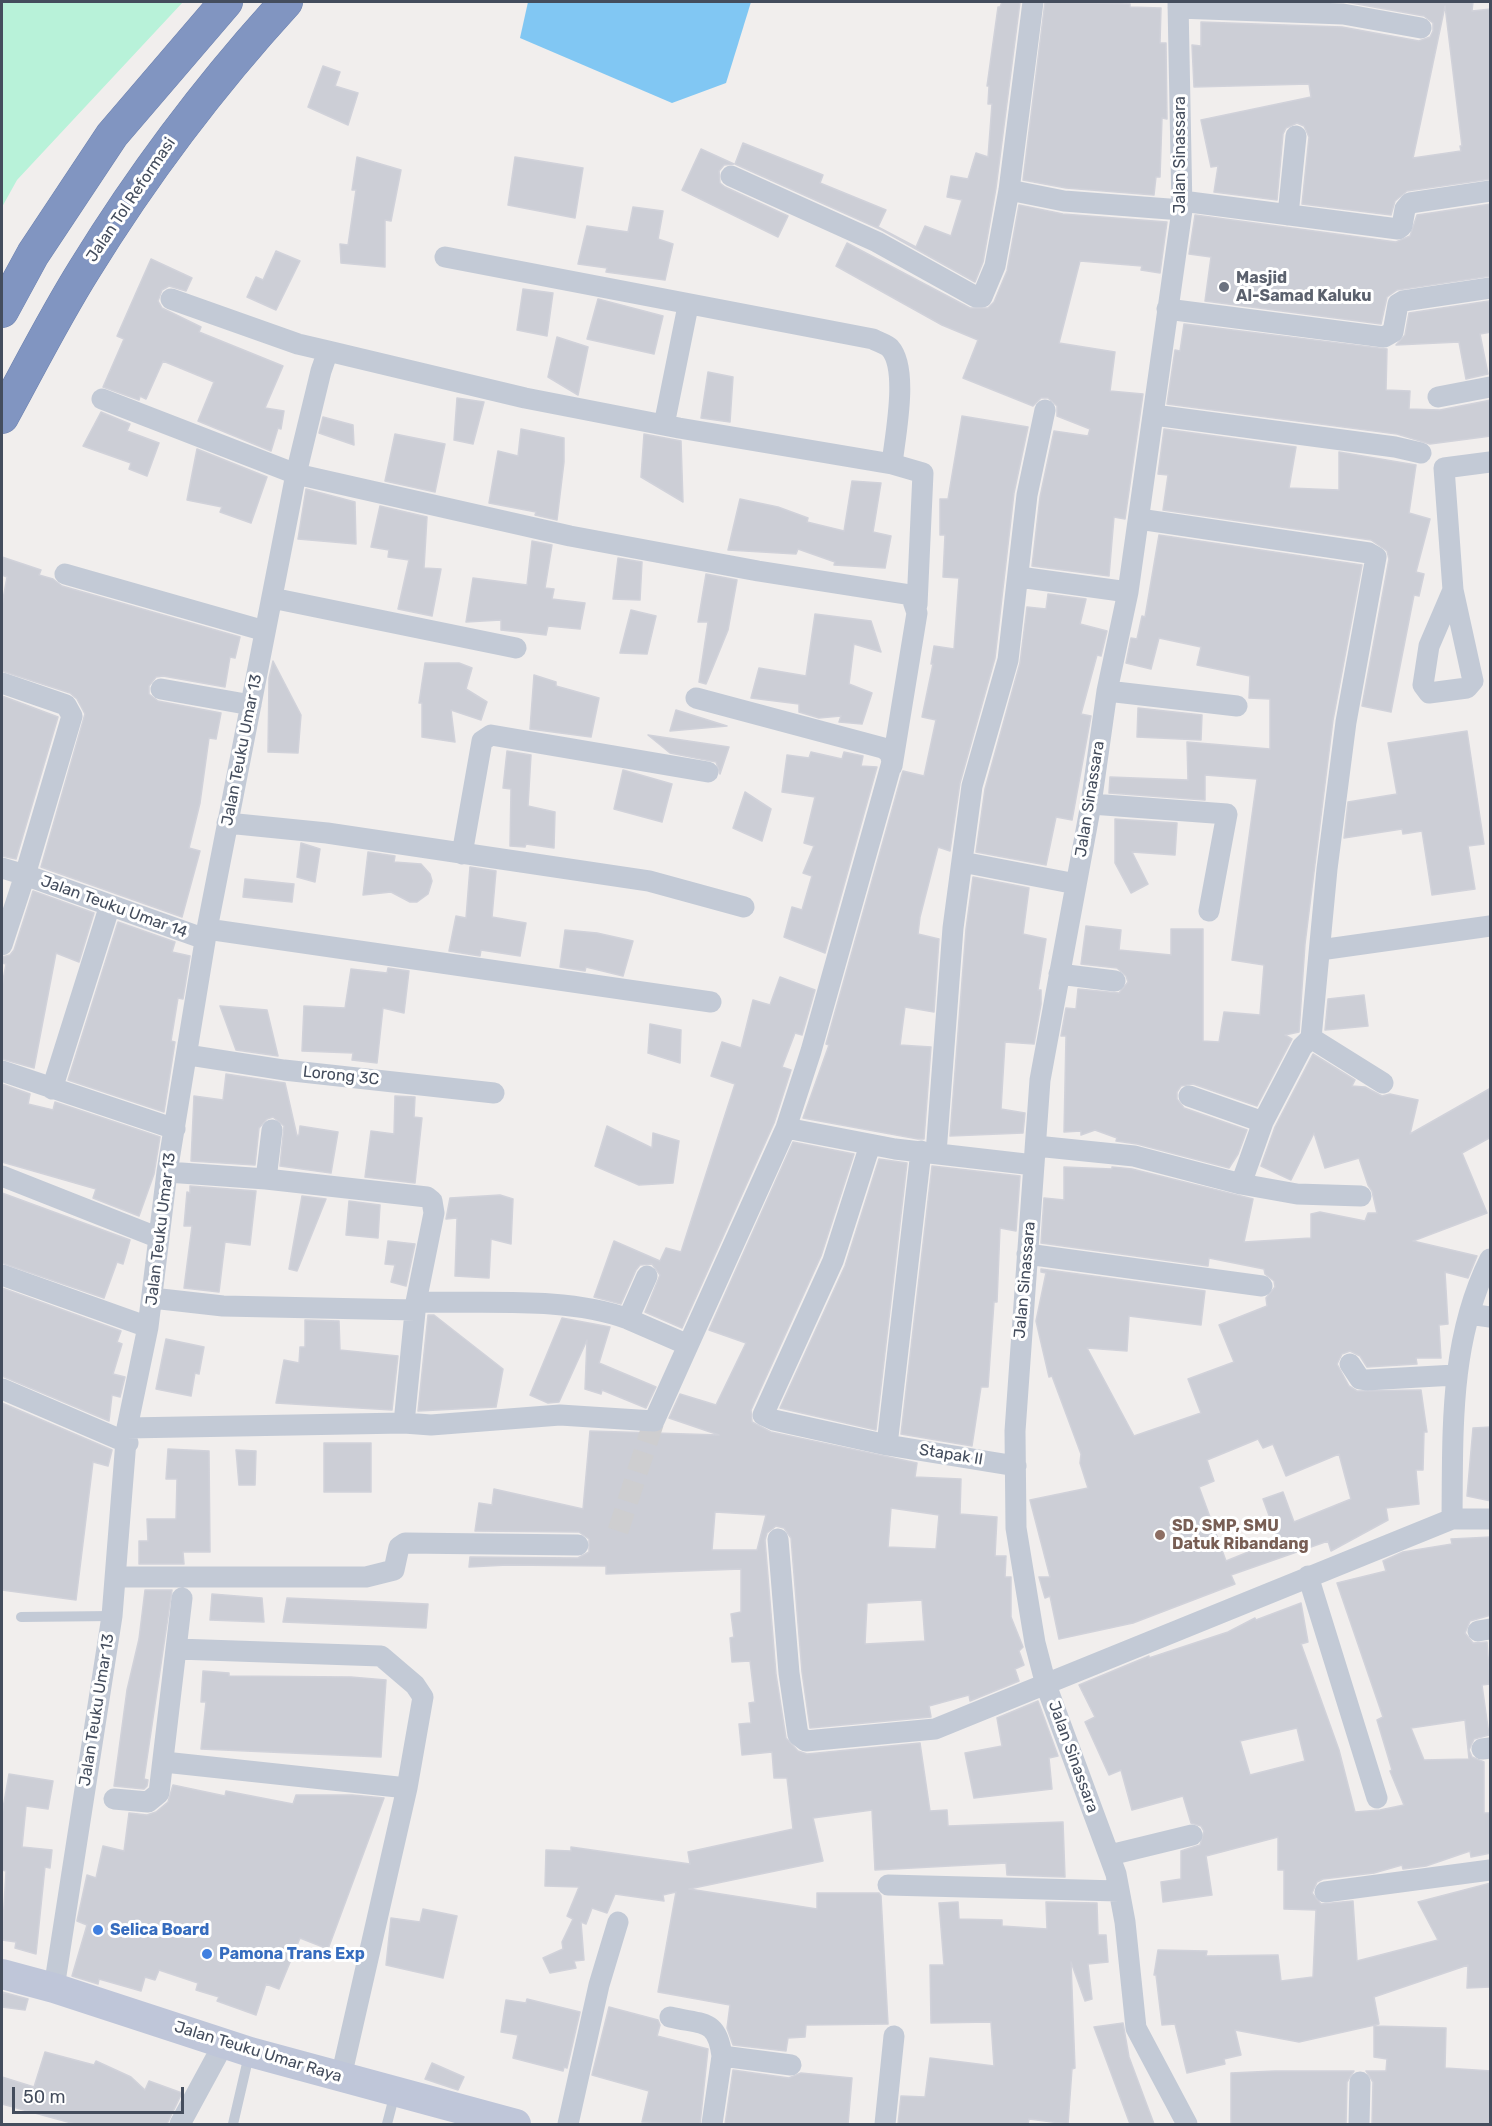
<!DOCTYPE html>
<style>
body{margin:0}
#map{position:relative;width:1492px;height:2126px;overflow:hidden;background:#f1eeed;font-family:Rubik,sans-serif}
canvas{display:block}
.frame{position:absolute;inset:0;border:3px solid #444d5d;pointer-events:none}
.scale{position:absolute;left:12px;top:2087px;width:172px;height:27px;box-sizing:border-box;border:3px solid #444d5d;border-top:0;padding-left:8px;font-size:18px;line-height:21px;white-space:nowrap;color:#444d5d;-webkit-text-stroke:4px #fff;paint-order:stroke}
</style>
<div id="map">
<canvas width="1492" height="2126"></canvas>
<div class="frame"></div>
<div class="scale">50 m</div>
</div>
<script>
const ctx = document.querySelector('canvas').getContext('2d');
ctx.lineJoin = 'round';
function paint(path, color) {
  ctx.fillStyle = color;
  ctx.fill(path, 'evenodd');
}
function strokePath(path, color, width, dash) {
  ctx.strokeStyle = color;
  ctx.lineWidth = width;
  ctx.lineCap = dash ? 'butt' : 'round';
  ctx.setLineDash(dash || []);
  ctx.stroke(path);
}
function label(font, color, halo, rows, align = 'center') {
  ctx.font = font + ' Rubik,sans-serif';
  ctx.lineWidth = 6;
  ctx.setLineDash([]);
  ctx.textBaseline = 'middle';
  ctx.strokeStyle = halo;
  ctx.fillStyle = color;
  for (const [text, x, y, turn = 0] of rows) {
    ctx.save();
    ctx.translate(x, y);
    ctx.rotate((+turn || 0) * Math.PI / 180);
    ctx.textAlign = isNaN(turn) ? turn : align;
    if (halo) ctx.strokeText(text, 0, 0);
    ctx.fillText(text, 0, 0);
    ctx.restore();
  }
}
paint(new Path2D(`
 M2,2H183L17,180L2,207Z`), '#b8f2d9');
paint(new Path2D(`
 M528,2H751L726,83L672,103L520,38Z`), '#81c7f3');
const building = new Path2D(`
 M1002,2H1020L996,188L983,262L975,282L882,230L735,164L743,143L823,175L820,183L886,210L878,227L916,247L925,226L951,236L962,200L947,197L951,176L968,179L976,153L988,157L992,104H988L989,86H987L998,7H1000Z
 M1045,2L1130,4V7L1161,8L1160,43H1166L1167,119L1162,118L1160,177H1156L1154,195L1066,188L1023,180Z
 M1346,2H1473L1472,11L1491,9V179L1407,191L1395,201L1391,215L1302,204L1309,137L1304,126L1297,123L1286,128L1283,134L1277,200L1214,192L1218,166L1211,167L1201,120L1311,97L1309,84L1194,87L1192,45L1201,46V22L1342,27L1419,41L1430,37L1433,31V23L1424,16ZM1445,6L1462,146H1460L1461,151L1413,158Z
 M323,66L340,72L335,86L358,93L348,125L308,107Z
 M701,149L734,164L724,165L719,171L720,183L725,187L788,216L778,237L682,190Z
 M357,157L401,170L391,221L385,220V267L341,263L340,244L348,245L356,190H352Z
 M515,157L583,168L575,218L508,205Z
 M1491,204V276L1397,290L1387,297L1381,324L1205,301L1211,257L1189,254L1195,215L1396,242L1410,236L1417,215Z
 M1019,205L1063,214L1167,222L1160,273L1141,270L1142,266L1080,261L1059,343L1115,352L1110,391L1143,394L1125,519L1114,517L1109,576L1032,566L1040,497L1054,431L1088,436L1090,429L1057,416V406L1048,398H1041L1033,406L963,378L978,340L942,325L836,266L847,243L970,308H988L994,302L1007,271Z
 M633,207L663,211L658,239L673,244L665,280L606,272L607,268L578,264L587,226L628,232Z
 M276,251L300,261L276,310L247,297L256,277L263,280Z
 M151,259L192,278L186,291L169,286L162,290L158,301L162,308L201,327L199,332L283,366L265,408L284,411L281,429L278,428L271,451L198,421L214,382L163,361L146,399L140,396L139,400L103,387L124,339L117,336Z
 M523,289L553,293L547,336L517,330Z
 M598,299L663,316L654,354L587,339Z
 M1489,301L1491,332L1480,334L1488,374L1466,379L1459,342L1396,345L1405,335L1409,313Z
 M1184,324L1387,349L1386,390L1410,391L1409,409L1440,410L1491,400V436L1430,444L1397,434L1167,404L1175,350L1180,351Z
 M557,337L588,347L578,395L548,377Z
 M708,372L733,377L730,422L701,418Z
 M457,398L484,402L473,444L454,440Z
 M101,412L130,424L127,431L159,443L147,476L129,469L131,463L83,446Z
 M962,416L1028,427L1014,493L995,658L960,783L950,851L938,847L920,917L918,934L939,939L934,1012L905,1007L900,1045L931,1047L924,1139H918L803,1118L829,1045L826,1044L902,774L903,771L924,776L936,720L922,717L933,664H931L934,646L954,649L959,578L943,577L945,535H940V499H948Z
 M323,417L353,425L354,445L319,433Z
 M521,429L564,438V462L557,520L535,515L536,512L489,503L498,451L518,456Z
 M1164,429L1296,447L1289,488L1339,490V452L1416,465L1409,513L1430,519L1416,572L1424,574L1419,596L1414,595L1391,712L1362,706L1389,559L1387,551L1371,540L1163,510L1168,475L1158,474Z
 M395,434L445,444L435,492L385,481Z
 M644,434L681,441L683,502L641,477Z
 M197,449L267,477L251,523L220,512L222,507L187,500Z
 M852,481L881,483L873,532L891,536L885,568L834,565L835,562L798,549L796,554L728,550L740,499L778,507L808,518L807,522L844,531Z
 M306,489L355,502L356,544L298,539Z
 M380,506L427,517L424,568L441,569L432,616L398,609L409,560L388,557L389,550L371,547Z
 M1159,535L1362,565L1333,720L1305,944L1299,1032L1285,1035L1292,1039L1257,1106L1193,1084L1181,1086L1177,1092V1099L1184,1108L1247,1130L1238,1154L1229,1168L1137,1144L1116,1141L1117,1138L1095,1130L1081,1135V1131L1064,1132L1066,1036H1061L1066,1008L1076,1009L1078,989L1119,993L1128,982L1126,976L1117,968L1081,964L1086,926L1121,930L1119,950L1171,955V929H1203V1041L1219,1042L1224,1012L1260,1015L1264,965L1232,960L1257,779L1205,775V800L1109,793L1110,777L1188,780L1187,742L1270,749V699L1249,698L1250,676L1197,665L1201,647L1159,638L1151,669L1126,663L1131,638L1137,639L1142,616L1145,617Z
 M532,541L552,545L545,588L554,589L552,599L585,603L580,629L548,626L546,635L501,630V620L466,622L473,578L527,585Z
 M2,557L41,570L39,575L53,579L62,586L240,637L235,658L230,657L225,687L163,676L156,677L149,686V694L158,701L221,713L216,739L209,738L200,803L189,848L200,851L182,917L41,867L85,714L77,699L70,693L2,671V605L7,577L2,575Z
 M618,558L642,562L640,600L613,599Z
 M706,574L737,580L728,630L706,684L699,682L708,622H698Z
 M1048,594L1086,599L1080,624L1107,631L1101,656L1097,655L1081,714L1091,716L1072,820L1056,817L1046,865L976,852L985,789L1020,663L1027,607L1046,609Z
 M631,610L656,616L647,654L620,653Z
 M815,614L871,621L881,652L854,644L849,684L872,693L862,724L839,722L841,716L819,718L799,712V704L751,698L759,668L806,676Z
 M273,661L301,715L298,753L268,752L269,678Z
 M425,663H459L472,668L466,689L487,702L481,720L451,710L455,742L422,737V703H419Z
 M534,675L556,682V686L599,698L591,737L530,729Z
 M2,696L58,717L16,859L2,856Z
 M1138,708L1202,715L1201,740L1137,737Z
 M676,710L727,726L670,731Z
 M1467,731L1484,844L1468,846L1475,889L1432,895L1422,831L1403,834L1402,829L1344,838L1348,802L1397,794L1388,743Z
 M648,735L729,747L720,774L716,762L670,753Z
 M507,751L531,755L528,806L555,812L554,848L526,844L525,847L510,846L511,789L503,788Z
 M811,752L842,759L844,752L863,756L861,766L877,767L825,953L784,937L792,907L802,910L812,876L803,873L814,846L804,843L815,797L782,792L787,755L809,758Z
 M623,770L672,784L662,822L614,809Z
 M745,792L771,809L762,841L733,828Z
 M1115,819L1177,823L1175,855L1132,852L1148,884L1131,893L1115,863Z
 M301,843L320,849L315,882L297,877Z
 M368,852L395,856L394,862L421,864L430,874L432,881L428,894L417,902H410L391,892L363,895Z
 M470,867L496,871L492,917L526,923L520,956L481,950L480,956L449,951L456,916L466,918Z
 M973,877L1029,888L1023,934L1046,939L1038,990H1041V1004L1034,1044L1005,1042L1001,1109L1025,1113L1023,1133L950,1136L966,929Z
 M245,879L294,884L292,902L243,897Z
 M33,891L94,913L79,962L56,953L34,1068L2,1059V986L6,964L2,963V957L10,955L14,950Z
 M118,922L175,942L172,952L190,956L183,999L178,998L171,1041L175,1042L164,1112L68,1080Z
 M565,930L597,933L633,941L623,976L586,967L585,971L560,967Z
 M388,968L409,971L404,1013L383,1008L377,1063L352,1060L353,1053L302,1051L304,1006L345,1008L351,969L387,973Z
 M780,977L815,990L802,1035L795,1033L782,1067L791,1070L774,1123L682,1328L645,1312L660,1275L652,1264L640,1265L636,1270L621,1304L594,1297L614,1241L660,1261L666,1248L681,1252L735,1084L711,1076L722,1042L741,1048L753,1000L770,1005Z
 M1364,995L1368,1026L1325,1030L1328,999Z
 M220,1006L267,1010L278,1056L236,1050Z
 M650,1024L681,1030L680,1063L648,1053Z
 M1313,1054L1355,1080L1352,1086L1365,1087L1382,1096L1390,1094L1418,1100L1410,1134L1491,1088V1137L1462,1153L1487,1213L1413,1241L1477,1256L1468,1278L1445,1272L1448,1324L1439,1325L1441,1358H1416L1417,1364L1367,1367L1360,1356L1350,1351L1342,1354L1337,1364L1349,1386L1357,1391L1421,1390L1427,1432H1424L1423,1470H1416L1419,1504L1386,1508L1388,1520L1331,1551L1328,1541L1231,1575L1235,1584L1133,1623L1059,1639L1050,1596L1045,1598L1039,1577H1050L1030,1500L1088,1488L1080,1463L1081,1454L1052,1376L1049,1377L1036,1321L1046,1273L1041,1272V1269L1205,1291L1201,1325L1129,1316L1127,1351L1087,1348L1134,1436L1201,1413L1188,1379L1234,1362L1219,1325L1267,1306L1266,1298L1275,1287L1274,1281L1265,1274L1264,1269L1209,1258L1208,1266L1041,1243L1044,1198L1064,1200V1167L1112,1169V1167L1132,1169L1253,1199L1244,1242L1311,1238V1214L1320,1212L1365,1221L1368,1213H1377L1372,1191L1368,1185L1359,1158L1325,1168L1314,1133L1291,1180L1261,1166L1275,1127ZM1258,1439L1263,1448L1273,1444L1286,1476L1339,1454L1351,1499L1294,1522L1283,1492L1263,1499L1278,1540L1226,1561L1199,1487L1214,1481L1207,1460Z
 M226,1074L285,1083L297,1136L299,1135L300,1126L338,1132L331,1173L280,1166L284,1126L273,1117L267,1119L259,1128L255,1165L191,1161L194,1096L223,1100Z
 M2,1084L30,1094L28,1104L53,1110L55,1102L160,1137L154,1174L139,1216L93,1198L96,1189L2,1162Z
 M395,1096L415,1097L414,1117L422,1118L415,1183L365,1177L371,1131L394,1134Z
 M607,1126L652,1148L653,1133L679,1141L673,1183L639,1185L595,1166Z
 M793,1142L854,1154L821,1256L751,1410L752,1422L771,1432L917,1463L915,1477L961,1479L960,1514L997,1517L995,1556H1006L1005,1577H1011V1617L1023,1647L1019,1651L1024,1665L1015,1669L1019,1681L970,1701L969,1695L929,1706L931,1717L810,1728L802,1672L791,1538L784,1528L776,1526L767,1533L765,1540L776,1674L786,1738L798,1751L807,1754L920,1743L930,1811L947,1810L948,1826L1063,1822L1065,1877L1007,1875L1006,1863L875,1870L872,1810L813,1818L823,1861L689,1889L817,1909V1893H879L881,1896L888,2024L806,2025L805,2037L788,2038L786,2051L733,2045L727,2028L730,2005L658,1992L676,1892L663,1895L664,1901L615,1894L607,1913L592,1908L586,1924L581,1922L584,1960L574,1961L576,1968L550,1973L543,1958L563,1949L562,1942L573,1919L567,1916L579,1887L545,1886L546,1850L571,1851V1847L690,1864L688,1852L793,1829L787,1778H774L772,1752L742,1755L739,1724L751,1723L749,1703L755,1702L750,1661L732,1662L730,1638L734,1637L731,1614L741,1612V1569L606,1574V1566L507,1565L469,1567L470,1557L578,1558L589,1552V1539L579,1532L475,1531L479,1503L492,1505L494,1489L583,1509L590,1431L719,1435L669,1418L680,1394L716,1405L746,1343L709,1330ZM891,1508L939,1515L936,1549L888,1547ZM715,1512L766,1515L757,1550H712ZM922,1600L925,1641L865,1644L867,1603Z
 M879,1159L907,1163L876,1430L780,1408L845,1266Z
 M932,1166L1020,1176L1016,1231L1000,1228L997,1302H994L988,1387H981L972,1446L901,1434Z
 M190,1186L256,1191L250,1245L225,1242L219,1292L184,1288L192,1226H184L187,1192L190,1193Z
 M2,1193L130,1240L123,1264L117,1262L104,1298L2,1263Z
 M500,1195L513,1199L511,1244L491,1239L489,1278L455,1276L457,1218L446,1219L450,1198Z
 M302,1196L326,1199L297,1271L289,1269Z
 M349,1201L380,1205L378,1238L346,1235Z
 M388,1241L415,1244L406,1286L391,1282L395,1265L385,1264Z
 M2,1288L121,1331L117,1342L122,1344L113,1374L125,1377L120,1397L112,1395L109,1421L2,1376Z
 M428,1315H434L503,1369L496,1407L418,1411Z
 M562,1318L610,1327L599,1363L656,1387L646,1408L602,1390L601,1394L585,1389L587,1340L559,1402L548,1403L530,1395Z
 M305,1320L339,1321L340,1350L398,1356L392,1410L276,1403L284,1360L299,1363L300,1347H305Z
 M166,1339L204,1347L199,1374L195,1373L191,1396L156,1389Z
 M2,1403L112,1450L108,1466L93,1462L76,1600L2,1590Z
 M1491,1427V1501L1467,1496L1473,1428Z
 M324,1443H371V1492H324Z
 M168,1449L209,1451L210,1552H183L184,1564H139V1541H148L147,1519H176L177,1479H166Z
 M236,1450L256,1451L255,1485H239Z
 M1491,1537V1615L1470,1621L1465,1633L1473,1643L1487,1642L1490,1684L1482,1685L1489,1735L1474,1739L1469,1750L1472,1757L1484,1762V1813H1491V1853L1471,1857L1470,1851L1426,1866L1403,1869L1402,1865L1374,1873L1323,1879L1317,1882L1312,1893L1321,1904L1353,1901L1357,1961L1438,1940L1418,1902L1491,1883V1987L1467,1988L1468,1965L1374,1997L1379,2024L1299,2042L1235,2030L1241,2055L1224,2059L1225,2064L1187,2073L1175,2024L1162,2025L1156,1975H1154L1158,1950L1207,1951L1206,1956L1278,1955L1281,1981L1313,1977L1316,1910L1284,1909V1870H1278V1837L1206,1856L1212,1895L1163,1902L1161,1882L1181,1879V1851L1200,1845L1204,1831L1201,1826L1191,1823L1183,1796L1132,1810L1121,1770L1109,1775L1085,1722L1095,1717L1079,1685L1149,1656V1658L1228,1632L1255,1618L1256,1620L1301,1603L1308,1642L1301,1644L1339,1750L1355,1812L1380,1810L1404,1805L1390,1771L1392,1770L1377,1720L1383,1717L1337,1583L1386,1571L1383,1561L1403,1552L1452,1544L1451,1539ZM1465,1720L1469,1759L1424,1760L1411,1728ZM1297,1728L1305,1761L1250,1775L1240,1741Z
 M145,1590H172L144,1779L148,1780L147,1786L144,1789L114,1786L127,1690L139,1639Z
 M212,1594L262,1598L264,1622L210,1620Z
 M287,1598L428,1604L426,1628L283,1622Z
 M203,1671L229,1673V1676L351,1677L386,1680L381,1757L201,1749L206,1702H201Z
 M1038,1701L1058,1756L1049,1758L1052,1789L974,1798L965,1753L1002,1746L997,1718Z
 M9,1774L53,1781L48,1809L26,1806L22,1847L52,1850L50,1868L45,1867L36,1954L15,1948L16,1942L2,1940L6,1871L2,1870V1814Z
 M173,1785L225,1796L226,1791L293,1804L296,1795H352L384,1798L328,1949L300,1938L279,1989L266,1984L256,2015L217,2001L219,1997L196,1990L198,1983L159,1970L155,1980L145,1977L141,1991L99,1979L98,1984L72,1976L87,1925L77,1921L87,1875L96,1878L103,1846L124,1851L129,1813L147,1815L156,1812L168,1802Z
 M958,1902L959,1919L1002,1920V1926L1047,1929L1046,1902L1097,1903L1098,1935H1106L1108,1962L1088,1964L1092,1999L1085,2001L1071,1962L1075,2068L1072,2069L1068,2124L1029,2119L1028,2124H898L901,2096L925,2097L930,2058L994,2066L991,2022L931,2023L930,1965H944L939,1903Z
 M423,1909L457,1916L443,1978L386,1965L391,1918L420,1922Z
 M2,1992L28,1999L25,2010L2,2007Z
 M527,1999L580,2012L567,2068L564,2067L563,2071L513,2058L518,2035L501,2032L506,2000L526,2003Z
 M609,2007L658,2020L660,2025L657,2036L708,2049L700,2124L642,2122L649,2091L592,2075Z
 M1123,2023L1129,2057L1154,2124H1130L1094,2027Z
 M1374,2026L1446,2028L1445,2068L1491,2071V2124H1372L1373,2082L1366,2071H1386L1387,2059L1374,2057Z
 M45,2052L94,2065L96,2061L131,2077L145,2090L149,2081L182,2093L167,2124H75L2,2104V2077L34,2087Z
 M432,2063L464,2077L458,2090L425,2079Z
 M733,2070L789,2078L801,2073L852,2078L848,2124H725Z
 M1275,2071H1354L1347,2082L1346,2124H1231V2073Z`);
paint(building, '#ccced6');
strokePath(building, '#d1d2da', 1.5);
strokePath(new Path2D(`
 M618,1531L654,1421`), '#ceced0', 21, [21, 10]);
const highway = new Path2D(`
 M2,311L33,254L112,135L226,2
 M2,417C29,368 54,318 84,270C143,174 210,85 286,2`);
strokePath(highway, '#6c80ad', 34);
strokePath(new Path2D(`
 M21,1617L112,1616
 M233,2124L249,2055
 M387,2124L395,2093`), '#c3cad6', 10);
strokePath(new Path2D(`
 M1178,2L1182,210L1128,592L1107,691L1091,804L1040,1080L1015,1431L1016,1528L1035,1643L1046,1685L1116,1874L1125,1922L1136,2028L1187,2124
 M1178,8L1343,14L1421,28
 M731,176L877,242L976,297H982L995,266L1009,190L1033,2
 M1009,190L1064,201L1182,210
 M1182,201L1398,229L1402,226L1405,209L1410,203L1490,191
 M1288,215L1296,136
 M445,257L873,339C878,342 886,344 890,348C909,369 895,436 892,464
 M171,299L298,344L328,351L321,371L296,474L570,536L758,571L911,595L917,613L892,766
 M1167,309L1384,337L1393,332L1398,304L1403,301L1490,288
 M328,351L525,398L679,428L892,464L923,473L917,605
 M1438,397L1490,387
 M1154,415L1395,447L1421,453
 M664,425L688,306
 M1139,519L1369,553L1376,557L1346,722L1327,869L1311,1038L1302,1047L1263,1122L1241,1184
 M65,574L265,631
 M1019,577L1128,592
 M1453,590L1473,681L1467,688L1429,693L1423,685L1429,646L1453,590L1444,468L1490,462
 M272,598L516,648
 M2,683L66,705L72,716L25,875L2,868
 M161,689L251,705
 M1107,691L1237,706
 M1091,804L1227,814L1209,911
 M227,823L327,833L649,881L744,907
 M462,854L482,741L491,735L708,772
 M962,862L1076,884
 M207,929L711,1002
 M2,945L25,875L205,939
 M1320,950L1490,926
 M1059,974L1115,981
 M1311,1038L1383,1083
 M188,1055L284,1070L494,1093
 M2,1071L175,1129
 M52,1089L110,905
 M1189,1096L1263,1122
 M786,1128L895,1149L1034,1165
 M870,1145L833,1261L763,1415L774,1420L887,1445L1016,1466
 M1036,1146L1134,1156L1241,1184L1297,1194L1361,1196
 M936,1153L953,928L972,786L1008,660L1027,495L1045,410
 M167,1172L266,1179L427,1197L432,1201L434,1213L416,1302L404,1423
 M2,1176L159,1238
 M266,1179L272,1130
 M1027,1254L1262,1286
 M2,1275L148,1327
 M647,1276L628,1319L688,1345
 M152,1298L223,1306L415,1310
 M416,1302C481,1304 568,1296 628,1319
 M1469,1314L1490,1317
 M1350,1364L1360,1379L1366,1380L1455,1375
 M2,1389L128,1443
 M127,1428L404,1423L431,1425L560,1415L654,1421L786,1128L811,1051L892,762L890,753L883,748L696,698
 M887,1445L921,1151
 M1452,1519C1453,1430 1449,1341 1490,1259
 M778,1539L789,1673L798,1735L806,1741L935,1729L1452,1519H1490
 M1308,1576L1377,1798
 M116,1577H366L394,1570L399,1547L405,1543L578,1545
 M1478,1631L1490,1629
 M177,1649L381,1656L415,1685L423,1697L407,1788L341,2077
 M1482,1749L1490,1748
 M164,1762L407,1788
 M114,1799L148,1802L159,1793L182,1598
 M1110,1855L1192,1835
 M888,1885L1119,1891
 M1325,1892L1490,1870
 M54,1988L112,1616L127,1428L148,1327L167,1172L207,929L296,474L102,399
 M670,2017C703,2025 717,2018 722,2056
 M180,2124L224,2043
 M568,2124L599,1985L618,1922
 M712,2124L722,2056L791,2065
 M885,2124L894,2036
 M1359,2124L1360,2082`), '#c3cad6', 21);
strokePath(new Path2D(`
 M2,1974L54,1988L250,2052L516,2124`), '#bfc6d9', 30);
strokePath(highway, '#8195c1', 33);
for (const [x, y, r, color] of [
 [1224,287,6,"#6b7280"],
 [1160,1535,6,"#8d6e63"],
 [98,1930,6,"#3f7fe0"],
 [207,1954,6,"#3f7fe0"]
]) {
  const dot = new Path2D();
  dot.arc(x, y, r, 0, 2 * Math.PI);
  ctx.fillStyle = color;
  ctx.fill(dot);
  strokePath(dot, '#fff', 2);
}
label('16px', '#444d5d', '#fff', [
 ["Jalan Sinassara",1180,155,-90],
 ["Jalan Tol Reformasi",131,200,-56],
 ["Jalan Teuku Umar 13",242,750,-79],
 ["Jalan Sinassara",1090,799,-81],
 ["Jalan Teuku Umar 14",114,907,20],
 ["Lorong 3C",341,1076,6],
 ["Jalan Teuku Umar 13",161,1229,-83],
 ["Jalan Sinassara",1025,1280,-85],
 ["Stapak II",951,1455,9],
 ["Jalan Teuku Umar 13",97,1710,-81],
 ["Jalan Sinassara",1073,1757,70],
 ["Jalan Teuku Umar Raya",258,2052,17]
]);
label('bold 16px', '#5b616d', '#fff', [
 ["Masjid",1236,278],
 ["Al-Samad Kaluku",1236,296]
], 'left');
label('bold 16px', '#785e54', '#fff', [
 ["SD, SMP, SMU",1172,1526],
 ["Datuk Ribandang",1172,1544]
], 'left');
label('bold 16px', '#366cbe', '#fff', [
 ["Selica Board",110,1930],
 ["Pamona Trans Exp",219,1954]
], 'left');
</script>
